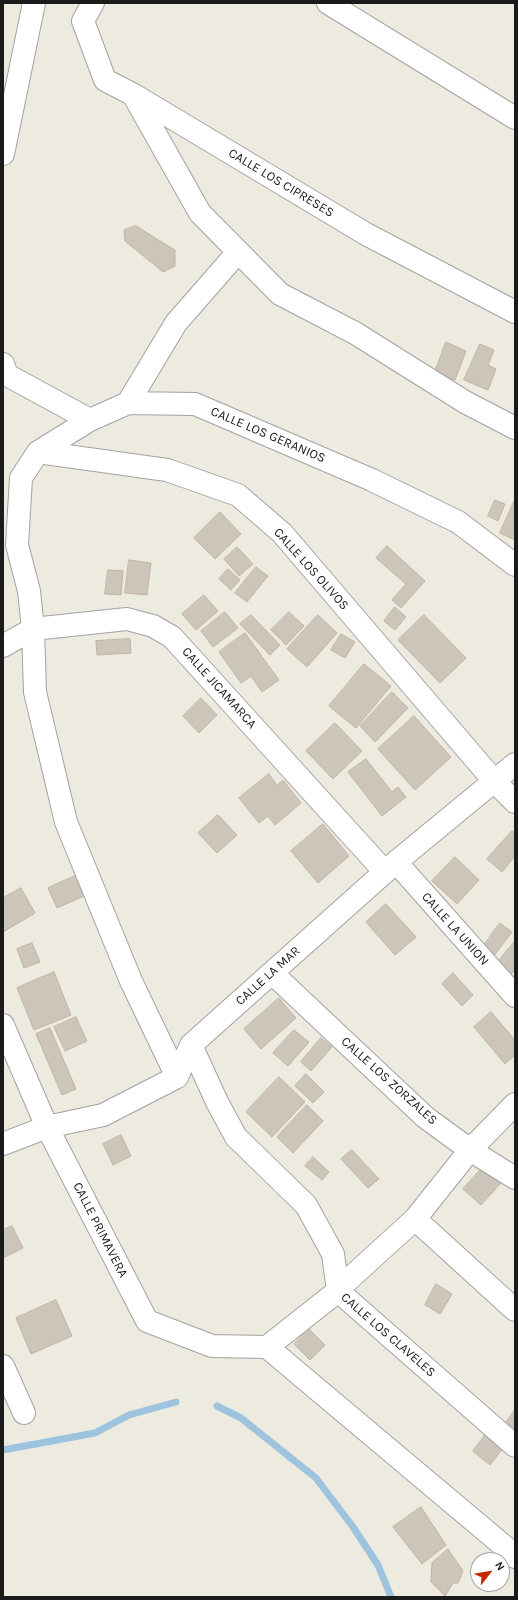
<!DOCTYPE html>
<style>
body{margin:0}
#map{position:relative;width:518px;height:1600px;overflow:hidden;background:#edebdf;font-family:Karla,sans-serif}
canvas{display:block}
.frame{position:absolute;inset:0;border:4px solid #1b1b1b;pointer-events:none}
.north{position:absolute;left:470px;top:1552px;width:40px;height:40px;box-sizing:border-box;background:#fff;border:1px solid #a4a4a4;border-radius:50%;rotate:59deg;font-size:11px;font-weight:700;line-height:16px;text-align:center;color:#1b1b1b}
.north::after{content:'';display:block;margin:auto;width:14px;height:18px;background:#c52600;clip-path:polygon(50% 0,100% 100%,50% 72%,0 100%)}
</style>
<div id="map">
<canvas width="518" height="1600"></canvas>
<div class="frame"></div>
<div class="north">N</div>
</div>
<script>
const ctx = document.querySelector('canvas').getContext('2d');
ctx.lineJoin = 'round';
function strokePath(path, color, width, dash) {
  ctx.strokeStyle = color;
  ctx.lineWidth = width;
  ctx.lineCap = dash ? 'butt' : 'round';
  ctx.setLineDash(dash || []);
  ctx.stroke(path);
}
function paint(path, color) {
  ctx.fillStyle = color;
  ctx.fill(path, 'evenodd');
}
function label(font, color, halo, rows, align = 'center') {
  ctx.font = font + ' Karla,sans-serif';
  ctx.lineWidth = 3.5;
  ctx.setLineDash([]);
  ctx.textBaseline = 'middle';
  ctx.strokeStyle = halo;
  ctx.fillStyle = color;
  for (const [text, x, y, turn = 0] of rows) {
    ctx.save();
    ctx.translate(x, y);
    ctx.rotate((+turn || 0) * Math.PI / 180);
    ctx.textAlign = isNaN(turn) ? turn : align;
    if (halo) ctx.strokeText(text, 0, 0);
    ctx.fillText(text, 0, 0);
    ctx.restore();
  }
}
strokePath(new Path2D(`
 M217,1406L241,1418L316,1478L353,1527L378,1565L391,1597
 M3,1450L95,1433L129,1415L176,1402`), '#9dc3de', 7);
const building = new Path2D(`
 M136,226L175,250V266L163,272L125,241L124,230Z
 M446,342L466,351L455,380L435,372Z
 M480,344L494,350L488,365L496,369L488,390L464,380Z
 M515,499V540L500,533Z
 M495,500L505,504L498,521L488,516Z
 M220,512L241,534L215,559L194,538Z
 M387,546L425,581L401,608L392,600L406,584L376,558Z
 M237,547L253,564L239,576L224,559Z
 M129,560L151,563L147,595L125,593Z
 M256,567L268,576L247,602L235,593Z
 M228,569L240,580L231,590L219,579Z
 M108,570L123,571L121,595L105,594Z
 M204,595L218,611L196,630L182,614Z
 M395,607L406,617L395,630L384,621Z
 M225,612L238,628L213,647L201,631Z
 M289,612L304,626L286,645L271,630Z
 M251,615L280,645L270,655L240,624Z
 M318,615L337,633L307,667L287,649Z
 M424,615L466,658L440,683L398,640Z
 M245,633L279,680L262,692L251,676L241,683L219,652Z
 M341,634L355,642L345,658L331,650Z
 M130,639L131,653L97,655L96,641Z
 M364,664L391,686L356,728L329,706Z
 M392,692L408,708L375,742L360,726Z
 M201,698L217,715L199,733L183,716Z
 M414,716L451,757L415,790L378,749Z
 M335,723L362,751L333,779L306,751Z
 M366,759L392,792L398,787L406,797L382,816L348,772Z
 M269,774L277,785L283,780L301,803L275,825L268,816L259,823L239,798Z
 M218,815L237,835L217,853L198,833Z
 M323,824L349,856L318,883L291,851Z
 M512,831L515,833V856L502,872L487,859Z
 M455,857L479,880L457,904L432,881Z
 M77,875L86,895L57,908L48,888Z
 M21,888L35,913L3,932V898Z
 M386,904L416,937L395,955L366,922Z
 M500,923L512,932L493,957L482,948Z
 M515,941V969L510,976L496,964Z
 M32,943L40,962L24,968L17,949Z
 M54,972L71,1015L34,1030L17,988Z
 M453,973L473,995L462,1006L442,984Z
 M279,998L296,1018L261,1049L244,1029Z
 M491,1012L515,1040V1055L505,1064L474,1027Z
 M76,1017L87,1041L65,1051L54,1027Z
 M50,1028L76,1089L62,1095L36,1034Z
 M294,1030L309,1042L288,1066L273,1053Z
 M321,1038L332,1047L311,1071L301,1062Z
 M306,1074L324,1092L313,1103L295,1086Z
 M279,1077L305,1102L272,1137L246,1112Z
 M307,1105L323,1121L293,1153L277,1137Z
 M121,1135L131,1156L113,1165L103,1144Z
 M352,1150L379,1179L368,1188L341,1159Z
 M313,1157L329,1172L322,1180L305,1166Z
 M483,1167L501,1183L481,1205L463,1189Z
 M12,1226L23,1248L3,1258V1230Z
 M436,1284L452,1294L440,1314L425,1305Z
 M56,1300L72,1336L31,1354L16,1318Z
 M309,1329L325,1345L310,1360L294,1344Z
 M515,1410V1433L504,1425Z
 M486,1434L503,1448L490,1465L473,1451Z
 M421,1507L446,1545L422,1564L393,1527Z
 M448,1549L463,1571L458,1583H453L445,1596L431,1582L432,1563Z`);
paint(building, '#cdc5b9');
strokePath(building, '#bfb4a1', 1);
const minor = new Path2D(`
 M93,3L83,21L105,80L134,95L366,234L515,312
 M328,3L515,118
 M134,96L200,213L280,294L355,333L465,402L515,428
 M3,154L34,3
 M3,364L7,375L90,420
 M128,403L176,323L238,252
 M38,452L167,470L238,495L282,533L495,782L515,802
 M3,646L33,629L127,619L153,626L172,637L385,872
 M396,862L515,996
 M272,973L425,1117L470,1150L515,1178
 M3,1025L47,1127L147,1321L212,1346L267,1347
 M191,1045L217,1102L236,1137L306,1205L333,1254L338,1291L515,1446
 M177,1077L131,981L66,822L35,692L33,629L29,591L17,545L21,478L38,452L90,420L128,403L195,404L372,480L458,522L515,565
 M3,1144L47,1127L103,1115L177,1077L191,1045L396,862L515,764
 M415,1219L515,1310
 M267,1347L338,1291L347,1281L415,1219L470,1150L515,1104
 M267,1347L511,1552L515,1557
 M3,1366L24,1413`);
strokePath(minor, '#a2a2a2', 24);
strokePath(minor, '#fff', 22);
label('13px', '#1b1b1b', '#fff', [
 ["CALLE LOS CIPRESES",281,183,31],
 ["CALLE LOS GERANIOS",268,435,23],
 ["CALLE LOS OLIVOS",311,569,48],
 ["CALLE JICAMARCA",219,688,48],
 ["CALLE LA UNION",455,929,48],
 ["CALLE LA MAR",268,976,-42],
 ["CALLE LOS ZORZALES",389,1081,42],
 ["CALLE PRIMAVERA",100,1230,63],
 ["CALLE LOS CLAVELES",388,1335,41]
]);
</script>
